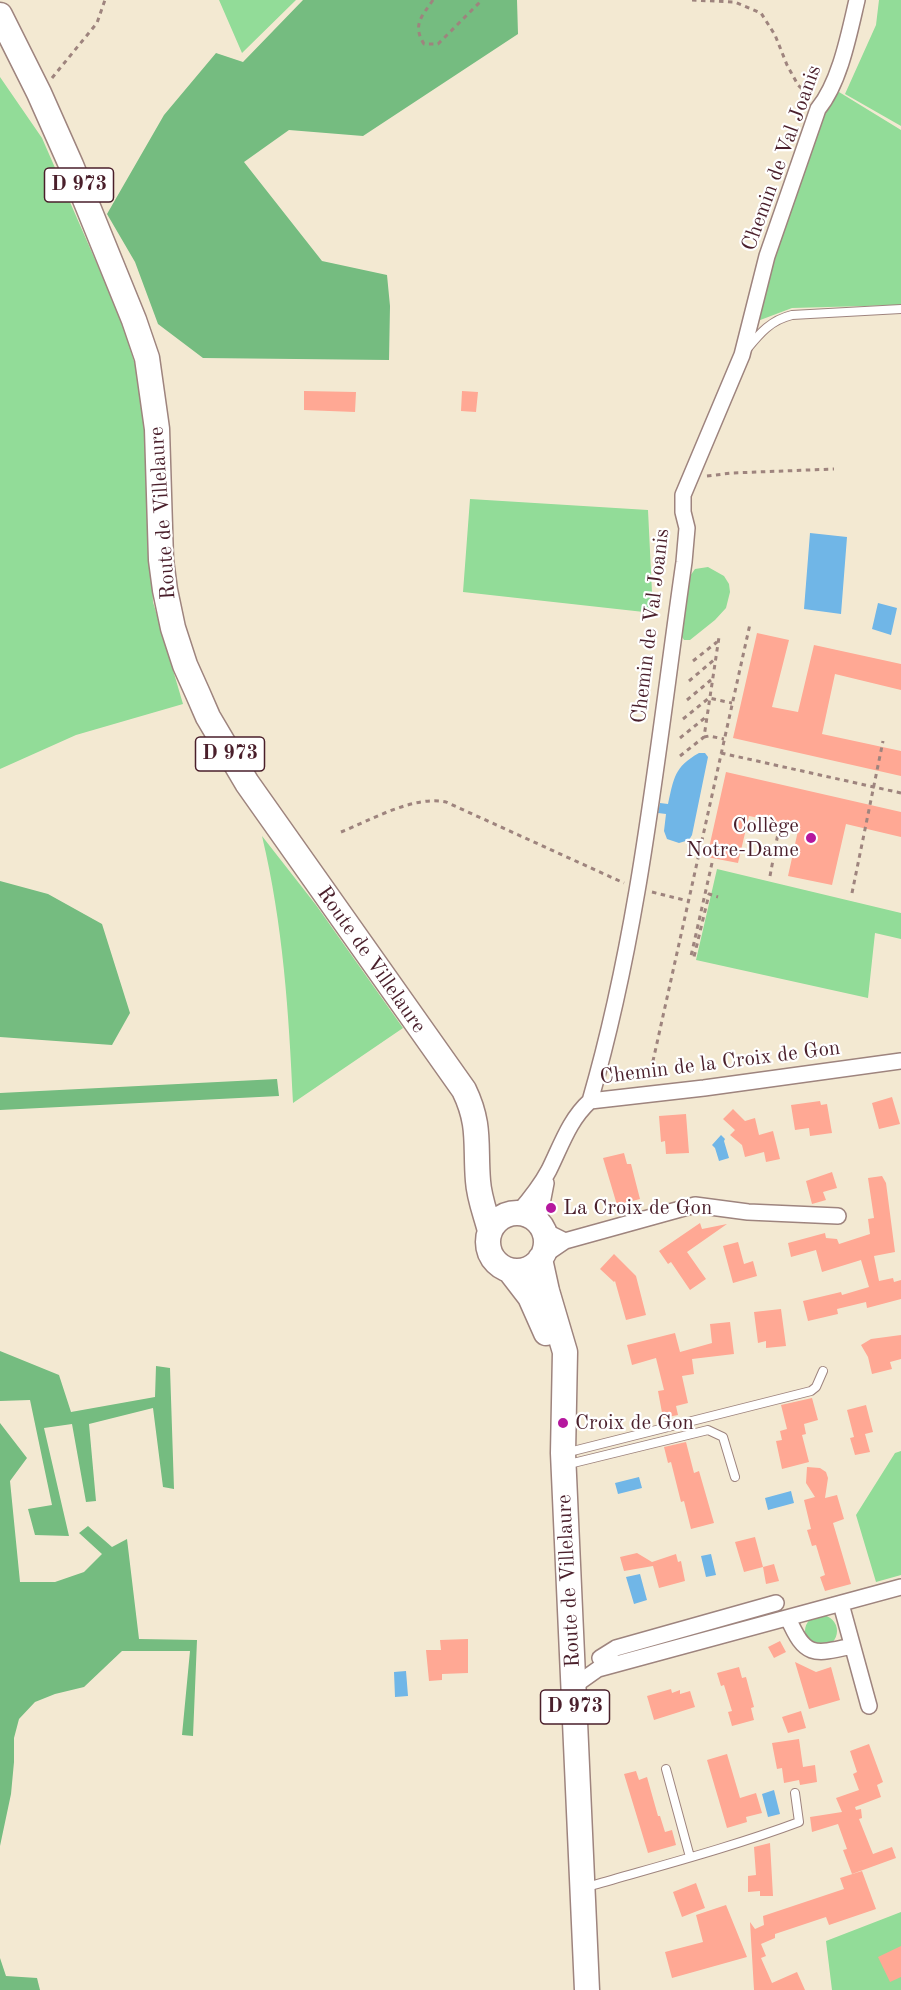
<!DOCTYPE html>
<meta charset="utf-8">
<style>
body{margin:0}
canvas{display:block;background:#f3e9d2}
</style>
<canvas width="901" height="1990"></canvas>
<script>
const ctx = document.querySelector('canvas').getContext('2d');
ctx.lineJoin = 'round';
function paint(path, color) {
  ctx.fillStyle = color;
  ctx.fill(path, 'evenodd');
}
function strokePath(path, color, width, dash) {
  ctx.strokeStyle = color;
  ctx.lineWidth = width;
  ctx.lineCap = dash ? 'butt' : 'round';
  ctx.setLineDash(dash || []);
  ctx.stroke(path);
}
function label(font, color, halo, rows, align = 'center') {
  ctx.font = font + ' "Old Standard TT",serif';
  ctx.lineWidth = 4.5;
  ctx.setLineDash([]);
  ctx.textBaseline = 'middle';
  ctx.strokeStyle = halo;
  ctx.fillStyle = color;
  for (const [text, x, y, turn = 0] of rows) {
    ctx.save();
    ctx.translate(x, y);
    ctx.rotate((+turn || 0) * Math.PI / 180);
    ctx.textAlign = isNaN(turn) ? turn : align;
    if (halo) ctx.strokeText(text, 0, 0);
    ctx.fillText(text, 0, 0);
    ctx.restore();
  }
}
paint(new Path2D(`
 M219,0H296L242,53Z
 M879,0H901V126L845,94L876,25Z
 M0,77L42,138L121,319L145,397L153,602L183,704L76,735L0,769Z
 M839,92L901,130V305L792,308L755,322L782,219L825,108Z
 M470,499L648,510L653,613L463,592Z
 M708,567L724,576L729,584L730,592L726,608L715,620L690,640H684L681,635L690,576L695,569Z
 M262,836L316,905L403,1028L293,1103C289,1013 283,924 262,836Z
 M717,869L901,913V939L875,933L868,998L696,960Z
 M901,1451V1575L876,1582L856,1515L895,1453Z
 M805 1631a16 16 0 1 1 32 0a16 16 0 1 1-32 0Z
 M901,1912V1990H832L826,1941Z`), '#92dc98');
paint(new Path2D(`
 M303,0H517L518,34L363,136L289,130L244,162L322,261L387,275L390,306L389,360L203,358L158,324L135,262L107,214L164,115L216,53L243,62Z
 M0,881L48,894L102,924L130,1013L112,1045L0,1037Z
 M277,1079L279,1096L0,1110V1093Z
 M0,1351L59,1375L71,1412L155,1397L156,1366L170,1368L174,1489L163,1487L153,1408L89,1424L96,1501L86,1502L72,1424L44,1428L69,1536L35,1535L28,1509L52,1505L30,1400L0,1401Z
 M0,1423L27,1458L10,1481L20,1582H55L84,1572L102,1554L79,1533L88,1526L112,1547L127,1539L139,1639L197,1640L193,1736L182,1735L190,1651H122L84,1687L55,1694L35,1702L19,1719L14,1738V1762L11,1794L0,1846Z
 M0,1958L6,1976L37,1978L40,1990H0Z`), '#75bc80');
paint(new Path2D(`
 M810,533L847,537L841,614L804,609Z
 M878,603L897,608L891,635L872,629Z
 M699,753H705L708,757L692,835L689,840L679,843L667,839L664,831L666,814L658,813L660,803L668,804C674,778 674,767 699,753Z
 M721,1135L725,1139L724,1141L729,1158L719,1161L715,1148L712,1145Z
 M639,1477L642,1488L618,1494L615,1483Z
 M791,1491L794,1503L768,1510L765,1498Z
 M711,1554L716,1575L706,1577L701,1556Z
 M640,1574L647,1600L634,1604L626,1577Z
 M406,1671L408,1696L395,1697L394,1672Z
 M774,1790L780,1814L768,1817L762,1794Z`), '#70b6e7');
paint(new Path2D(`
 M304,391L356,392L355,412L304,410Z
 M462,391L478,392L476,412L461,411Z
 M757,633L789,640L772,707L798,712L814,645L901,664V690L835,674L822,734L901,751V776L733,738Z
 M726,772L901,812V837L846,824L832,885L788,876L799,826L749,816L738,863L707,857Z
 M892,1097L900,1124L879,1129L872,1103Z
 M820,1101L821,1105L827,1104L832,1133L810,1136L809,1128L795,1130L791,1105Z
 M733,1109L745,1121L755,1118L759,1135L773,1131L780,1159L766,1162L764,1152L745,1157L742,1145L730,1135L735,1130L723,1119Z
 M686,1114L689,1153L666,1154L665,1141L661,1142L659,1116Z
 M624,1153L627,1164H631L640,1199L617,1205L603,1158Z
 M832,1172L837,1188L823,1192L826,1200L812,1204L806,1181Z
 M882,1176L886,1183L895,1252L874,1256L879,1281L893,1278L894,1282L901,1280V1299L867,1308L866,1302L837,1309L838,1314L808,1321L803,1301L841,1292L842,1295L869,1287L861,1260L822,1272L816,1250L791,1257L788,1243L825,1233L826,1238L837,1239L839,1244L870,1234L868,1219L874,1218L868,1178Z
 M700,1223L702,1229L727,1224L687,1252L706,1279L690,1290L671,1262L668,1264L659,1251Z
 M738,1242L744,1264L753,1261L757,1276L733,1283L723,1246Z
 M614,1254L636,1276L646,1315L626,1320L615,1281L614,1282L600,1269Z
 M781,1309L786,1346L766,1348V1341L758,1343L754,1312Z
 M730,1322L734,1354L692,1359L694,1374L682,1376L688,1403L676,1406L678,1415L663,1418L658,1391L664,1390L656,1358L632,1365L627,1345L675,1333L680,1352L712,1343L710,1324Z
 M901,1335V1359L890,1362L892,1369L872,1374L868,1357L861,1345L871,1339Z
 M812,1398L818,1420L804,1424L806,1434L802,1435L809,1462L782,1469L776,1441L782,1440L780,1431L787,1429L781,1405Z
 M866,1405L873,1432L865,1434L870,1452L855,1455L850,1438L854,1437L847,1410Z
 M686,1442L694,1473L699,1471L714,1523L691,1529L684,1501L681,1502L671,1462L668,1463L664,1447Z
 M807,1467L820,1468L826,1472L828,1478L825,1498L837,1495L844,1519L833,1523L851,1584L825,1591L820,1577L825,1575L816,1545L812,1546L807,1530L811,1529L804,1500L815,1497L806,1483Z
 M755,1537L763,1567L744,1572L735,1542Z
 M637,1553L652,1562L676,1554L678,1562L681,1561L685,1581L659,1588L653,1566L624,1571L620,1557Z
 M774,1564L779,1581L766,1584L763,1567Z
 M468,1639V1673L442,1674V1680L429,1681L426,1650H441L440,1640Z
 M780,1641L786,1652L774,1658L768,1647Z
 M795,1662L816,1672L831,1667L840,1700L809,1709Z
 M739,1667L742,1678L746,1677L754,1707L751,1708L754,1720L732,1726L728,1712L732,1711L724,1685L721,1686L717,1673Z
 M671,1689L672,1693L680,1690V1694L690,1691L695,1707L654,1720L647,1696Z
 M801,1711L806,1728L788,1733L782,1717Z
 M799,1739L803,1767L815,1765L817,1782L800,1785L799,1780L784,1783L782,1768L777,1769L772,1743Z
 M869,1744L883,1782L877,1785L881,1797L855,1807L856,1810L861,1809L862,1818L859,1819L873,1854L892,1847L896,1858L852,1874L843,1850L847,1849L838,1824L812,1832L810,1817L842,1812L836,1798L859,1790L853,1774L857,1772L850,1751Z
 M727,1754L740,1798L756,1793L762,1813L746,1817L747,1822L727,1828L707,1760Z
 M636,1771L639,1780L647,1777L658,1816H660L665,1832L672,1830L676,1845L648,1853L624,1774Z
 M770,1843L773,1896H760V1891L748,1892V1876L756,1875L754,1847Z
 M862,1871L876,1909L829,1925L826,1917L775,1934V1938L761,1944L766,1956L761,1958L772,1983L797,1972L805,1990H754L750,1922L755,1929L764,1925L763,1916L844,1889L840,1878Z
 M696,1883L705,1908L682,1917L673,1892Z
 M726,1905L747,1957L672,1978L665,1952L703,1942L696,1915Z
 M901,1946V1977L890,1982L878,1957Z`), '#ffa894');
const service = new Path2D(`
 M747,349C760,333 771,320 792,315L901,309
 M565,1453L811,1391L816,1387L823,1371
 M565,1465L708,1430L723,1437L735,1477
 M666,1769L690,1857
 M585,1886L594,1885C663,1865 732,1847 799,1822L795,1793`);
const minor = new Path2D(`
 M590,1101C641,926 658,742 684,562L687,528L683,512V495L742,355L767,256L818,109C840,82 849,34 857,0
 M518,1213C530,1199 540,1187 549,1170C561,1146 569,1120 590,1101L704,1088L901,1061
 M541,1226L540,1214L546,1183
 M565,1241L695,1205L748,1212L838,1216
 M543,1256L565,1241L543,1230
 M841,1604L869,1706
 M788,1618C805,1657 813,1655 852,1646
 M600,1658L616,1648L776,1603
 M574,1686L598,1669L901,1587`);
const primary = new Path2D(`
 M0,15L39,93L71,165L134,320L147,358L157,429L161,560L165,590L173,628L185,665L198,694L208,717L247,783L464,1090C481,1125 475,1145 478,1181C479,1198 486,1215 490,1231
 M488 1242a29 29 0 1 1 58 0a29 29 0 1 1-58 0Z
 M540,1259L547,1291L565,1352L563,1453L587,1990
 M510,1271L530,1297L546,1333`);
strokePath(service, '#9e847e', 10);
strokePath(minor, '#9e847e', 18);
strokePath(primary, '#9e847e', 27);
strokePath(new Path2D(`
 M433,0C422,16 412,25 424,44H438L482,0
 M692,0L735,2L761,13L775,35L787,65L798,85L810,97
 M52,78L97,23L105,0
 M707,476L732,473L834,469
 M693,661L717,642
 M689,681L715,659
 M687,700L711,680
 M683,719L709,698L732,703
 M704,737L709,736L724,739
 M680,738L706,717
 M721,753L901,793
 M680,756L704,737L719,637
 M341,832C371,820 414,795 446,802L624,883
 M712,863L691,956L694,957L709,894L718,897
 M770,876L779,828
 M652,892L688,901
 M852,893L883,741
 M649,1079L750,624`), '#9e847e', 3, [4.5, 4.5]);
strokePath(service, '#fff', 8);
strokePath(minor, '#fff', 15);
strokePath(primary, '#fff', 24);
for (const [x, y, r, color] of [
 [811,838,6,"#b5179e"],
 [551,1208,6,"#b5179e"],
 [563,1423,6,"#b5179e"]
]) {
  const dot = new Path2D();
  dot.arc(x, y, r, 0, 2 * Math.PI);
  ctx.fillStyle = color;
  ctx.fill(dot);
  strokePath(dot, '#fff', 2);
}
for (const [x, y, w] of [
 [79,185,69],
 [230,754,69],
 [575,1707,69]
]) {
  const box = new Path2D();
  box.roundRect(x - w / 2, y - 17, w, 34, 4.5);
  ctx.fillStyle = '#fff';
  ctx.fill(box);
  strokePath(box, '#4a1f2b', 1.5);
}
label('bold 20px', '#4a1f2b', null, [
 ["D 973",79,185],
 ["D 973",230,754],
 ["D 973",575,1707]
]);
label('21px', '#4a1f2b', '#fff', [
 ["Chemin de Val Joanis",782,158,-70],
 ["Route de Villelaure",163,513,-94],
 ["Chemin de Val Joanis",651,626,-83],
 ["Route de Villelaure",371,960,55],
 ["Chemin de la Croix de Gon",720,1063,-7],
 ["Route de Villelaure",569,1581,-93]
]);
label('21px', '#4a1f2b', '#fff', [
 ["Collège",799,826,"right"],
 ["Notre-Dame",799,850,"right"],
 ["La Croix de Gon",563,1208],
 ["Croix de Gon",575,1423]
], 'left');
</script>
